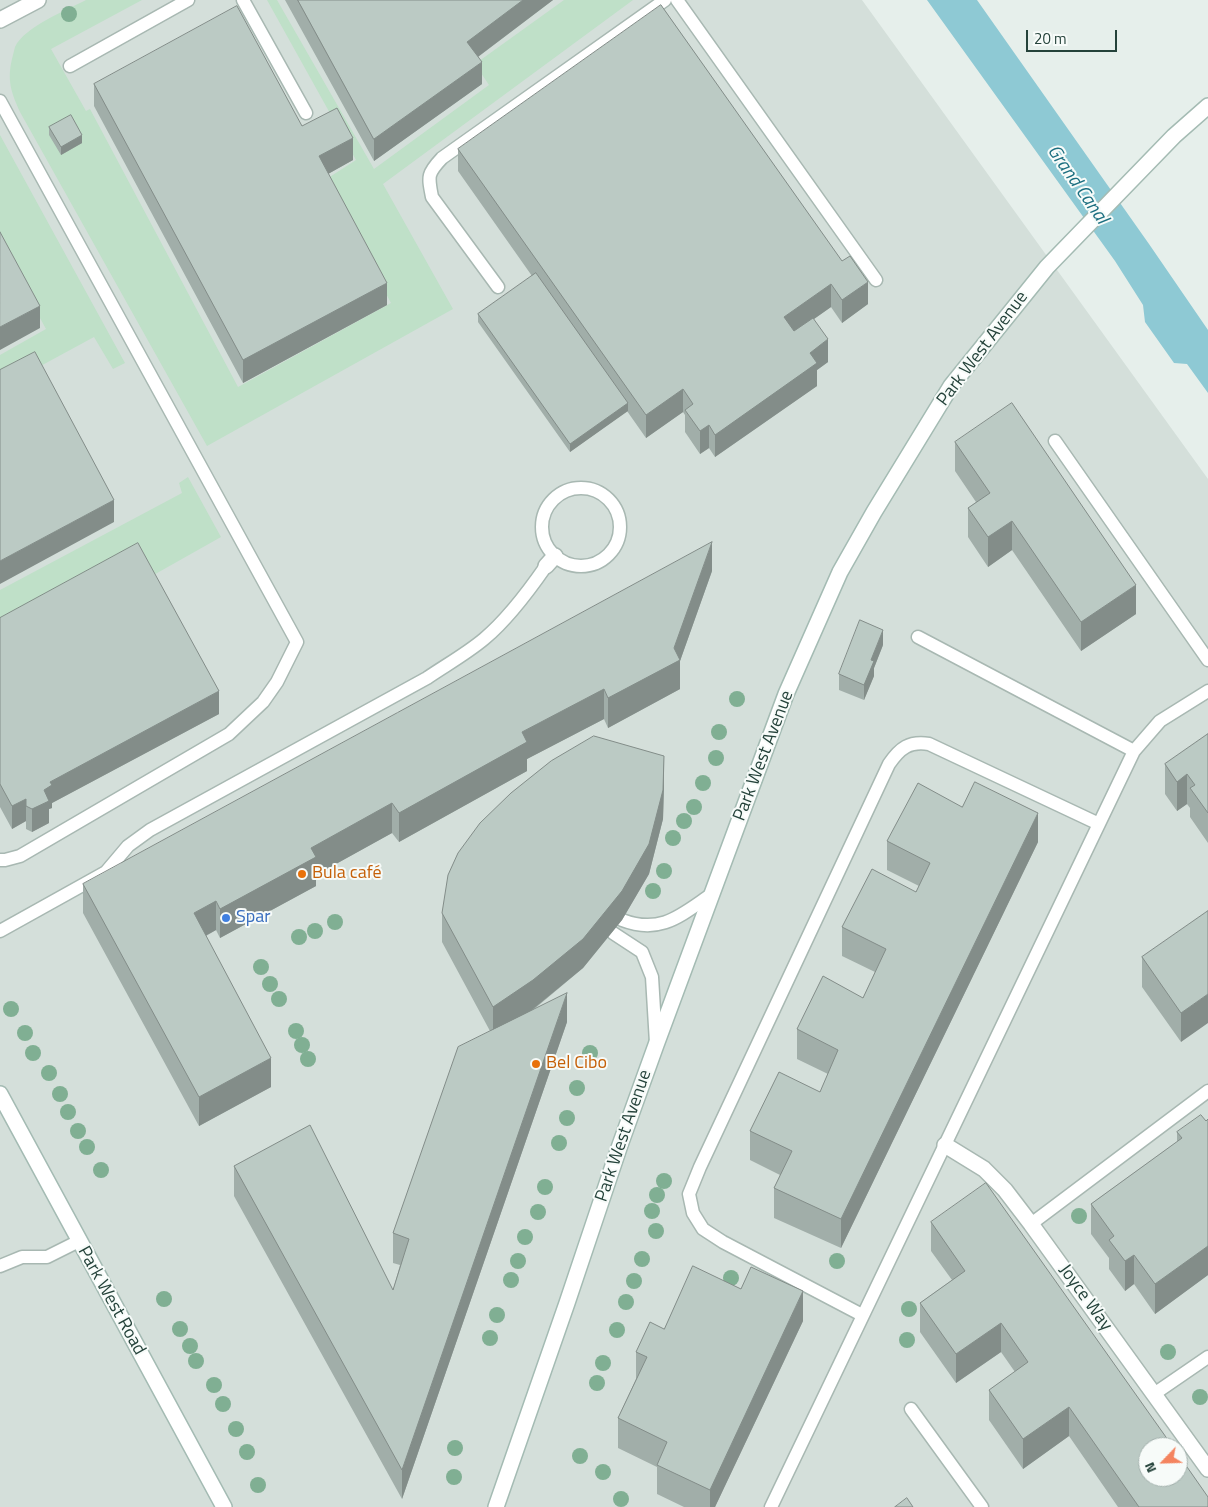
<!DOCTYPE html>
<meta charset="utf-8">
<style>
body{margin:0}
#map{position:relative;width:1208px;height:1507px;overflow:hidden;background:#e6efeb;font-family:"Titillium Web",sans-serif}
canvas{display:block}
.north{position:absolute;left:1138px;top:1437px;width:50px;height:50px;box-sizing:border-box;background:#f7fbf9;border:1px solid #a3b1ad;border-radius:50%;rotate:246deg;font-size:14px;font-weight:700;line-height:20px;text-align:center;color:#24423a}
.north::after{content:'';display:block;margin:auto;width:18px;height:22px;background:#f4845f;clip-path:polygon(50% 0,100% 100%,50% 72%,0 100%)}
.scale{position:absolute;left:1026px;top:30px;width:91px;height:22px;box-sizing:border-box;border:2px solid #24423a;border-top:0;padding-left:6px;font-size:15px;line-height:18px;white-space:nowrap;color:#24423a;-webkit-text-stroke:4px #f7fbf9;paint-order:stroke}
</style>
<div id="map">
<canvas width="1208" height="1507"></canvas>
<div class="north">N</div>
<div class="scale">20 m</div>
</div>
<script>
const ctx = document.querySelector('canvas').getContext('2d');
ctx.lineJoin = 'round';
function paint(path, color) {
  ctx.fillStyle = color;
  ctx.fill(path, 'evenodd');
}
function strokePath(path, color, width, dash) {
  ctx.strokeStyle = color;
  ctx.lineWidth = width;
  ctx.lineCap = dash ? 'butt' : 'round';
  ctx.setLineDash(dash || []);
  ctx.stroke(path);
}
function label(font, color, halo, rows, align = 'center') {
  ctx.font = font + ' "Titillium Web",sans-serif';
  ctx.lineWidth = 4;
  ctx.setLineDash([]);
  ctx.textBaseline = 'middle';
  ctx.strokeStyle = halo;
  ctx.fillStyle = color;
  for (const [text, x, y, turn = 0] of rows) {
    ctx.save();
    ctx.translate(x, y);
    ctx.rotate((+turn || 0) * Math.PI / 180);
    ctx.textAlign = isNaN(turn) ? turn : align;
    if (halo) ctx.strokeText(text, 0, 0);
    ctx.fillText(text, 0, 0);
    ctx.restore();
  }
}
paint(new Path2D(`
 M0,0H862L1208,479V1507H0ZM1148,1447H1178V1477H1148Z`), '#d4dfda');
paint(new Path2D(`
 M86,0H142L51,49L86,111L90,109L238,387L391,303L325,180L356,160L267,0H277L374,169L489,85L475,64L564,0H633L383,184L453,309L207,446L20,112C11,92 7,80 12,59C13,55 14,51 15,47C24,27 67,10 86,0Z
 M0,135L125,363L113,369L94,337L0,388V355L46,329L0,245Z
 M188,477L221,537L150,577L0,636V590L182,493L179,483Z`), '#bfe0c8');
paint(new Path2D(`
 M927,0H977L1149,244L1208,330V393L1187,364L1174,363L1145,322L1143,305L1115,261Z`), '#8ec9d4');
const lane = new Path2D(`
 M243,0L306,113
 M677,0L876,280
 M70,66L188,0
 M0,101L297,642L277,682L263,702L229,734L20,856L5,860H0
 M498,287L432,197C428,176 427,174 442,158L665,0
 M1055,441L1208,660
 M542 527a39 39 0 1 1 78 0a39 39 0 1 1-78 0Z
 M918,637L1134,751
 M622,920C661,935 681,915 712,894
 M0,931L106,872L128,846L150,830L427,678C446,665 466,654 484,639C508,619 528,592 546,566
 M613,933L642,952L652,977L656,1043
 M1031,1224L1208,1091
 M0,1266L22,1257H47L79,1241
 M862,1315L723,1242L703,1229L693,1213L689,1194L700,1167L889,764C900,748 909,741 929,744L1099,824
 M1154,1394L1208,1357
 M911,1409L982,1507
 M771,1507L1134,751L1160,721L1208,691`);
const street = new Path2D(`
 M0,20L38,0
 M546,566L555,556
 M945,1145L984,1169L1005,1190L1031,1224L1208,1469`);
const secondary = new Path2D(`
 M0,1094L224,1507
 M496,1507L567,1303L620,1145L656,1045L786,694L840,572L874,512L951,386L1047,267L1174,136L1208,106`);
strokePath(lane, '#a8b8b2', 15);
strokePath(street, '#a8b8b2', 18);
strokePath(secondary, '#a4bbb3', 18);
strokePath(lane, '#fff', 12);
strokePath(street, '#fff', 15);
strokePath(secondary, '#fff', 15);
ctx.fillStyle = '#80af93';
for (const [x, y] of [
 [69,14],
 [737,699],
 [719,732],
 [716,758],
 [703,783],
 [694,807],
 [684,821],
 [673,838],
 [664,871],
 [653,891],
 [335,922],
 [315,931],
 [299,937],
 [261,967],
 [270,984],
 [279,999],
 [11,1009],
 [296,1031],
 [25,1033],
 [302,1045],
 [33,1053],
 [590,1053],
 [308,1059],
 [49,1073],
 [577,1088],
 [60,1094],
 [68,1112],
 [567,1118],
 [78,1131],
 [559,1143],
 [87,1147],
 [101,1170],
 [664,1181],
 [545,1187],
 [657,1195],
 [652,1211],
 [538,1212],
 [1079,1216],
 [656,1231],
 [525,1237],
 [642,1259],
 [518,1261],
 [837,1261],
 [731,1278],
 [511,1280],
 [634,1281],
 [164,1299],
 [626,1302],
 [909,1309],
 [497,1315],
 [180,1329],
 [617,1330],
 [490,1338],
 [907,1340],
 [190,1346],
 [1168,1352],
 [196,1361],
 [603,1363],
 [597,1383],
 [214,1385],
 [1200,1397],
 [223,1404],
 [236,1429],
 [455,1448],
 [247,1452],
 [580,1456],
 [603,1472],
 [454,1477],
 [258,1485],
 [621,1499]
]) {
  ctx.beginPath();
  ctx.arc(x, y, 8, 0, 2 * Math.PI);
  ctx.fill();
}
paint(new Path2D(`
 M285,0H553L478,57L482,84L374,161Z
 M661,5L868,304L842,323L831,307L814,319L828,362L817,370V386L715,457L709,448L700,454L685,432V415L683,412L646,438L627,411L570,452L478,322V314L532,276L458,171V149Z
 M94,84L302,126L353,160L328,174L387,305L243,383L94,106Z
 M49,127L82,143L61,155L49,135Z
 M955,442L1136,614L1081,651L1012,550L988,567L968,537V508L976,502L955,471Z
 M712,571L680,661V689L608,728L604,719L527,759V771L399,842L392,833L316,875V886L220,938L216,930L206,936L271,1087L199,1126L83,913V884Z
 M0,618L219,714L52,803V808L49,809V823L32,832L26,829V821L12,829L0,807Z
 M883,645L874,668V676L864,700L839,690V674Z
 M1208,734V843L1190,817V808L1187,804L1177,811L1165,794V764Z
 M664,785L663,819L649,874L622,920L583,968L533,1010L567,1022L402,1499L234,1196V1166L393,1290L400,1265L393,1263V1233L490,1031L442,942V913Z
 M962,807L1038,842L841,1248L774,1218V1188L780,1175L750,1160V1131L820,1092L828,1074L797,1059V1029L863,998L875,972L842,956V927L916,892L919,886L887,870V841Z
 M1208,911L1181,1042L1142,987V957Z
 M1208,1119V1275L1155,1314L1134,1284L1125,1291L1109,1269V1258L1091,1234V1204L1177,1142V1132L1206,1121Z
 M931,1222L1208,1507H1118L1069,1436L1023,1469L989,1420V1390L1015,1372L1001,1352L956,1383L920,1332V1303L952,1280L931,1251Z
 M803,1321L715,1507H684L657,1494V1467L618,1448V1418L636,1379V1352L664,1329Z`), '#a1aea9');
paint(new Path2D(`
 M523,0H553L467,65V42Z
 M482,62V84L374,161V139Z
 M82,135V143L61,155V147Z
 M353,138V160L319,179V156Z
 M868,282V304L842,323V300Z
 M387,283V305L243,383V360Z
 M831,284V307L784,340V317Z
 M40,306V328L0,350V327Z
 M828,339V362L817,370V386L715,457V435L810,353Z
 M683,389V412L646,438V415Z
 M628,403V411L570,452V444Z
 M709,425V448L700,454V431Z
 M114,500V522L0,584V561Z
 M1012,521V550L988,567V537Z
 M712,542V571L680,661V689L608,728V698L674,648Z
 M1136,585V614L1081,651V622Z
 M883,630V645L874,668V676L864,700V685L871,660Z
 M604,689V719L527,759V771L399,842V813L522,732Z
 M219,691V714L52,803V808L49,809V823L32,832V809L50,782Z
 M664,756V785L663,819L649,874L622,920L583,968L533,1009L493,1036V1007Z
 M1187,774V804L1177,811V782Z
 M26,799V821L12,829V806Z
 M392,803V833L316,875V886L220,938V909L311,848Z
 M1038,813V842L841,1248V1219Z
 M216,901V930L194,942V913Z
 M567,993V1022L402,1499V1470Z
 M1208,994V1023L1181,1042V1013Z
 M271,1058V1087L199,1126V1097Z
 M1208,1246V1275L1155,1314V1284Z
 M1134,1255V1284L1125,1291V1261Z
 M803,1291V1321L715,1507H710V1490Z
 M1001,1323V1352L956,1383V1354Z
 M1069,1407V1436L1023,1469V1439Z`), '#838d89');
const building = new Path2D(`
 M298,0H523L467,42L482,62L374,139Z
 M661,5L842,261L850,256L868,282L842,300L831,284L784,317L794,331L813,318L828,339L810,353L817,363L715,435L709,425L700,431L685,410L693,404L683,389L646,415L458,149Z
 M237,6L302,126L337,108L353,138L319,156L387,283L243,360L94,84Z
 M71,115L82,135L61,147L49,127Z
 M0,232L40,306L0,327Z
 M536,273L628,403L570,444L478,314Z
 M35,352L114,500L0,561V370Z
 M1012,403L1136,585L1081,622L1012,521L988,537L968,508L990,493L955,442Z
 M712,542L674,648L680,660L608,698L604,689L522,732L527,742L399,813L392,803L311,848L316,857L220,909L216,901L194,913L271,1058L199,1097L83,884Z
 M138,543L219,691L50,782L52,785L44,790L49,801L32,809L26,806V799L12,806L0,784V618Z
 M860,620L883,630L871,660L874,661L864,685L839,674Z
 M1208,734V813L1190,788L1195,785L1187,774L1177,782L1165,764Z
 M594,736L664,756L663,790L649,844L622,891L583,939L533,980L493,1007L442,913L448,875L458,853L480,823L511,793L551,761Z
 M975,782L1038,813L841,1219L774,1188L792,1151L750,1131L779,1072L820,1092L838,1050L797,1029L823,976L863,998L886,949L842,927L872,869L916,892L930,863L887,841L918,783L962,807Z
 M1208,911V994L1181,1013L1142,957Z
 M567,993L402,1470L234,1166L310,1125L393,1290L409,1239L393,1233L458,1047Z
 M1201,1115L1206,1121L1208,1119V1246L1155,1284L1134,1255L1125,1261L1109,1240L1114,1236L1091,1204L1182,1138L1177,1132Z
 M986,1183L1173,1447H1148V1477H1178V1454L1208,1497V1507H1139L1069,1407L1023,1439L989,1390L1028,1362L1001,1323L956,1354L920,1303L965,1271L931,1222Z
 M693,1266L741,1289L751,1267L803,1291L710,1490L657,1465L667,1442L618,1418L647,1357L636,1352L650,1322L664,1329Z
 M907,1498L913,1507H895Z`);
paint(building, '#bbcac4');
strokePath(building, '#838d89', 1);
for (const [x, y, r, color] of [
 [302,874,5,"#e8710a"],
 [226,918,5,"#3f7fe0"],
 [536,1064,5,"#e8710a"]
]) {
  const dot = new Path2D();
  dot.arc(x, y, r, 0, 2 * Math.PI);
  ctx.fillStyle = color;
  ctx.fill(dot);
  strokePath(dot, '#f7fbf9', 2);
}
label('18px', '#24423a', '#f7fbf9', [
 ["Park West Avenue",983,349,-53],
 ["Park West Avenue",764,756,-69],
 ["Park West Avenue",624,1136,-71],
 ["Joyce Way",1085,1298,54],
 ["Park West Road",111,1301,61]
]);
label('18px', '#c56008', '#f7fbf9', [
 ["Bula café",312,874],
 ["Bel Cibo",546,1064]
], 'left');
label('18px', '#366cbe', '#f7fbf9', [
 ["Spar",236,918]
], 'left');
label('italic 19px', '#1c6f80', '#f7fbf9', [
 ["Grand Canal",1077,185,55]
]);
</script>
